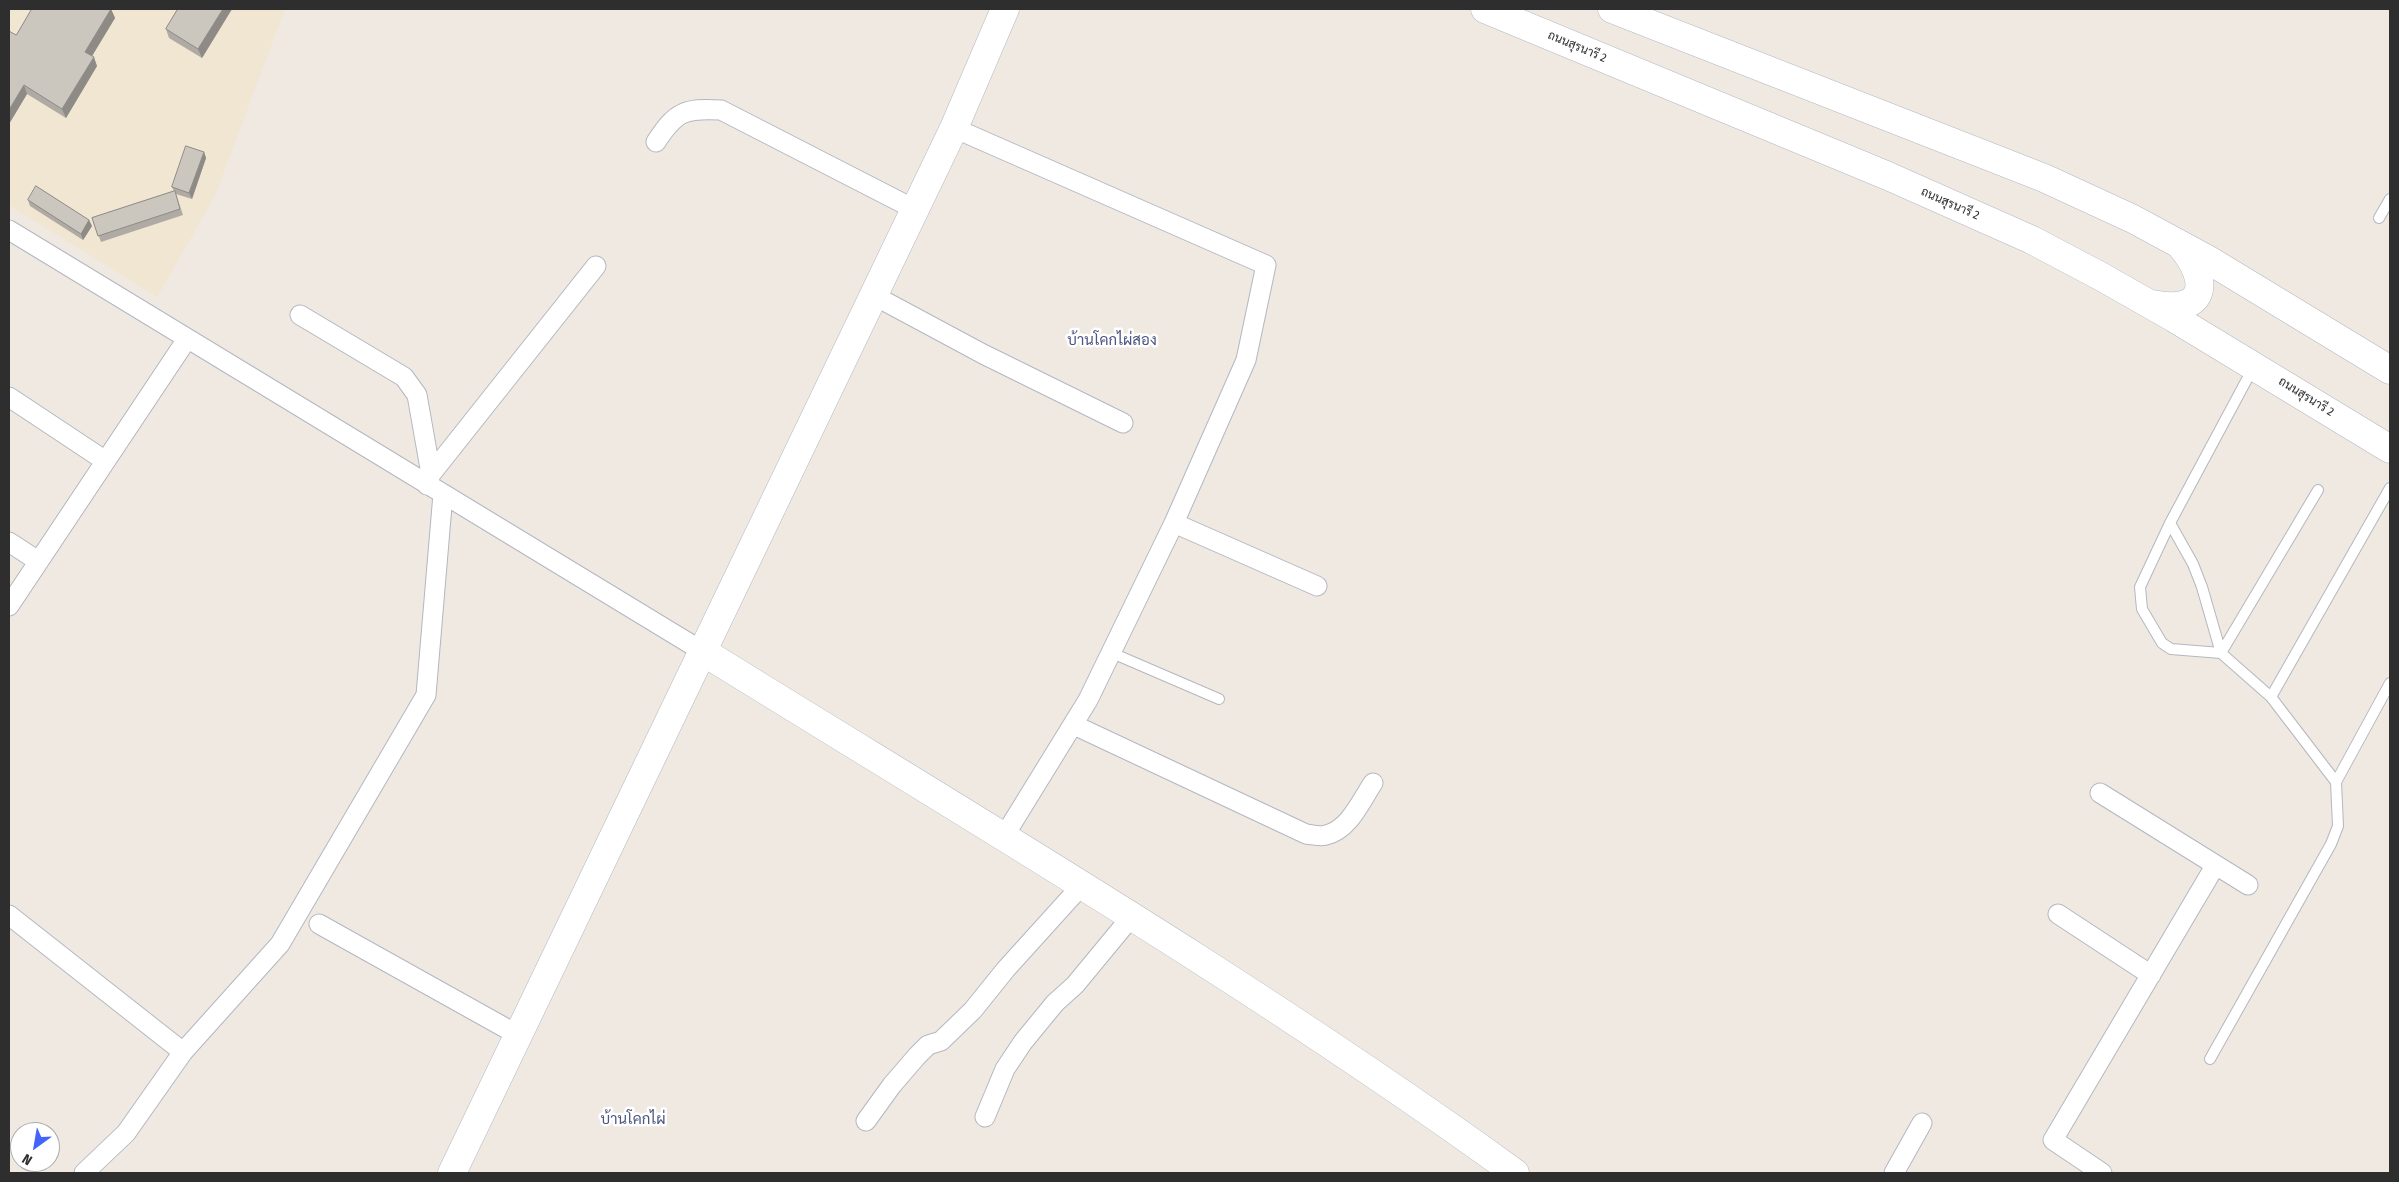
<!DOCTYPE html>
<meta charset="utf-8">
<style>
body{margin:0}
#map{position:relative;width:2399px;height:1182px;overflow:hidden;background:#efe9e1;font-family:"Fira Sans Condensed",sans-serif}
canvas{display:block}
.frame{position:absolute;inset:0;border:10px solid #2e2e2e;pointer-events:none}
.north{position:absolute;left:10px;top:1122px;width:50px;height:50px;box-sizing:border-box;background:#fff;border:1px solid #ababab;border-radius:50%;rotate:212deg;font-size:14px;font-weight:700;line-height:20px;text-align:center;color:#2e2e2e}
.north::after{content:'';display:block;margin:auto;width:18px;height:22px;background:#4264fb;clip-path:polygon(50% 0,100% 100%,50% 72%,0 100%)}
</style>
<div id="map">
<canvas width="2399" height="1182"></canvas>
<div class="frame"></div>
<div class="north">N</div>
</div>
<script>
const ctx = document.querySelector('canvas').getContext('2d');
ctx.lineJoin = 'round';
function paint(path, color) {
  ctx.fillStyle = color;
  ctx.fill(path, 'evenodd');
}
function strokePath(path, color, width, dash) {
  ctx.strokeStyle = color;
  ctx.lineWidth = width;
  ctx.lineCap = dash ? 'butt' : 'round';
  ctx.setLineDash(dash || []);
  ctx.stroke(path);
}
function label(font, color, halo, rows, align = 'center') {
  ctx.font = font + ' "Fira Sans Condensed",Sarabun,sans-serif';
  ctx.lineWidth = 5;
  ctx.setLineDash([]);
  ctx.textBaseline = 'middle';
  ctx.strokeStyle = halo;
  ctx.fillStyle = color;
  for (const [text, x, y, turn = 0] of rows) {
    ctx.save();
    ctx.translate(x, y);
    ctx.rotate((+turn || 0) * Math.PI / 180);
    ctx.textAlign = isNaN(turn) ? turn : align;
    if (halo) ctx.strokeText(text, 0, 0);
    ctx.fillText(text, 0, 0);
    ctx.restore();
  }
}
paint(new Path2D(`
 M9,9H285L214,198L157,297L9,205Z`), '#f0e6d1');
const lane = new Path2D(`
 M2379,218L2390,199
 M2253,368L2170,523L2193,564L2202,587L2221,653L2271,697L2336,782
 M2170,523L2140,587L2142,609L2162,643L2171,649L2221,653L2318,490
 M1112,653L1219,699
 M2271,697L2390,488
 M2210,1059L2331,844L2338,826L2336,782L2390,683`);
const street = new Path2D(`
 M954,128L1266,265L1246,360L1174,523L1088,700L1003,838
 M656,142C676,111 685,108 721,110L914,209
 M9,230L702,651
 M873,295L983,354L1123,423
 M300,315L404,377L417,395L431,474
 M9,397L104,460
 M427,485L431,474L596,266
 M1174,523L1317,586
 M9,542L38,561
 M9,606L187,339
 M1074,725L1306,834C1313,835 1320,837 1326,835C1349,830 1361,801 1373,783
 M2100,793L2248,885
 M2058,914L2151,975
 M9,915L183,1052
 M319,924L518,1035
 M985,1117L1005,1069L1023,1042L1055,1003L1075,985L1132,916
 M866,1121L892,1085L917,1056L928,1045L941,1041L973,1010L1006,969L1082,885
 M84,1173L126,1133L183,1052L280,944L426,695L443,494
 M1894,1173L1922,1123
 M2102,1173L2053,1140L2215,866`);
const secondary = new Path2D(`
 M1485,9L1888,176L2032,240L2102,277L2174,318L2390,449
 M1612,9L2044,178L2133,219L2207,259L2390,370
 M2152,304C2205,315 2212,283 2181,246
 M702,651C976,821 1254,984 1515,1173
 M452,1173L954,128L1005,9`);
strokePath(lane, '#b4b7c1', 12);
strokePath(street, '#b4b7c1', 21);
strokePath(secondary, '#b4b7c1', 29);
strokePath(lane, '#fff', 10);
strokePath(street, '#fff', 19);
strokePath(secondary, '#fff', 28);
paint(new Path2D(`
 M111,9L115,18L92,56L97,66L66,118L27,94L9,124L16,35Z
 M178,9H232L202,58L169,38L166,29Z
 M204,152L206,158L192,199L176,194L183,215L101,242L92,218L174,191L172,187Z
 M28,200L89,220L92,226L83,240L30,206Z`), '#afaba4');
paint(new Path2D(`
 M111,9L115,18L89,61L85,52Z
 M223,9H232L202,58L198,49Z
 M94,57L97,66L66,118L62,109Z
 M24,85L27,94L9,124V110Z
 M204,152L206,158L192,199L189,193Z
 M89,220L92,226L83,240L81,234Z`), '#8e8b86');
const building = new Path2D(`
 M32,9H111L85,52L94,57L62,109L24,85L9,110V31L16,35Z
 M178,9H223L198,49L166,29Z
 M186,146L204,152L189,193L172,187Z
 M36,186L89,220L81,234L28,200Z
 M175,191L180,209L98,236L92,218Z`);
paint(building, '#cbc7bf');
strokePath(building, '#8e8b86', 1);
label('12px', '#2e2e2e', '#fff', [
 ["ถนนสุรนารี 2",1577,47,23],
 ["ถนนสุรนารี 2",1950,204,24],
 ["ถนนสุรนารี 2",2306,397,32]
]);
label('15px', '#4d5680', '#fff', [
 ["บ้านโคกไผ่สอง",1112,341],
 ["บ้านโคกไผ่",633,1120]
]);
</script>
